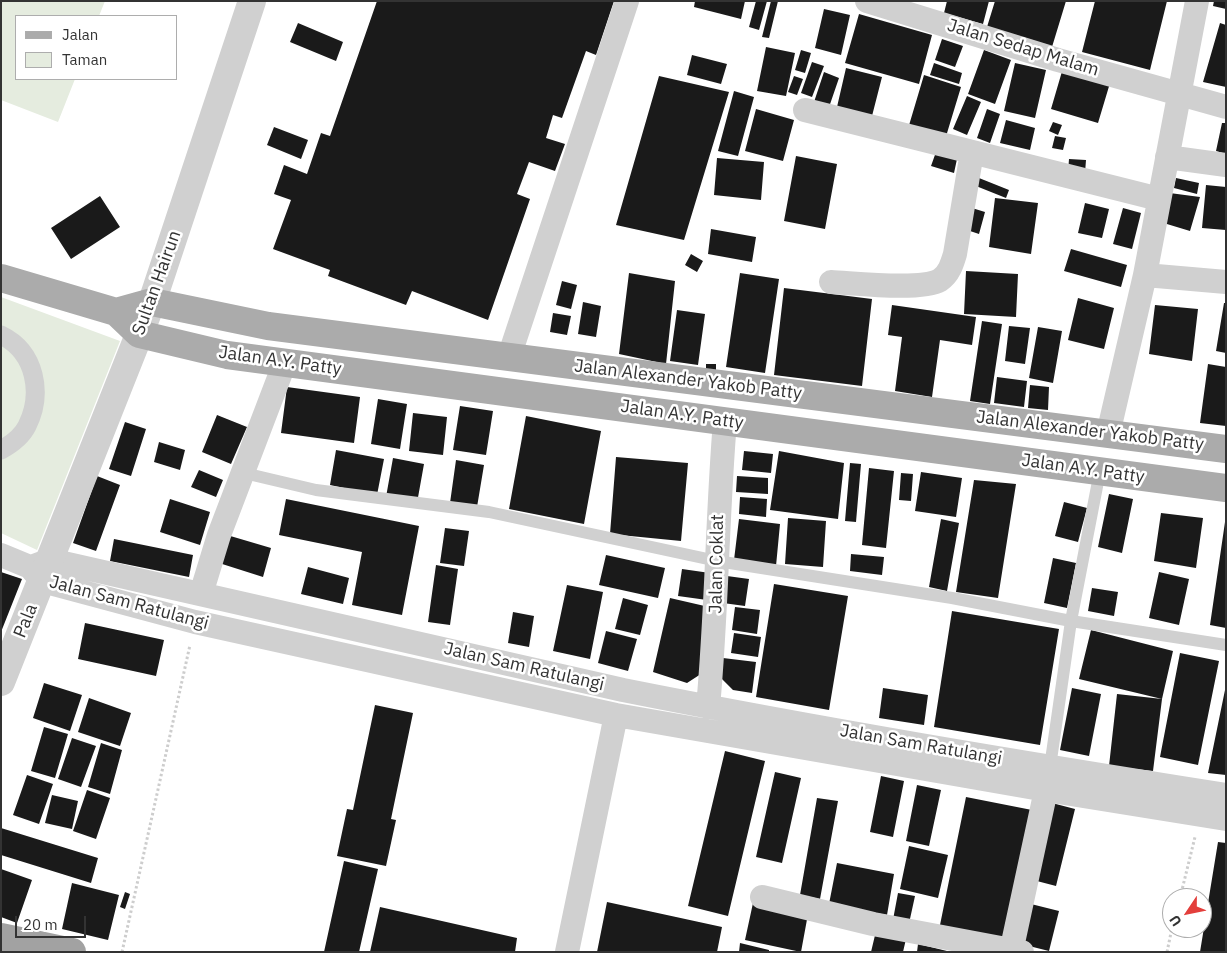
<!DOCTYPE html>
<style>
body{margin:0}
#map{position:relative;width:1227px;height:953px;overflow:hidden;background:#fff;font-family:"IBM Plex Sans",sans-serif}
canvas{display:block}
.frame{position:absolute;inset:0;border:2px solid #333;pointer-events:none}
.legend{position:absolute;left:15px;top:15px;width:162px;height:65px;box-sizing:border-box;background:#fff;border:1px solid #adadad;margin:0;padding:6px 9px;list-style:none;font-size:15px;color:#333}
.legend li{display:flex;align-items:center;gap:10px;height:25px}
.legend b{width:25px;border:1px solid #adadad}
.north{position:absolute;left:1162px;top:888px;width:50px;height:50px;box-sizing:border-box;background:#fff;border:1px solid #adadad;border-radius:50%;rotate:236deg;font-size:14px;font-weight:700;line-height:20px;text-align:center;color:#333}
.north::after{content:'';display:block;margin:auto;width:18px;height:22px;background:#e33f3c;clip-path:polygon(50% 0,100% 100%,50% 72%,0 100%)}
.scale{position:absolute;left:15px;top:916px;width:71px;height:22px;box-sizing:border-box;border:2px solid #333;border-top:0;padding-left:6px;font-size:15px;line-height:18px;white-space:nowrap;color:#333;-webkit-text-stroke:4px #fff;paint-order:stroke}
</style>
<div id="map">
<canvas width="1227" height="953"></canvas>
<div class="frame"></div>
<ul class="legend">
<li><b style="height:6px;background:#ababab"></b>Jalan</li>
<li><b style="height:14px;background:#e5ecdf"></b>Taman</li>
</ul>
<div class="north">U</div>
<div class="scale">20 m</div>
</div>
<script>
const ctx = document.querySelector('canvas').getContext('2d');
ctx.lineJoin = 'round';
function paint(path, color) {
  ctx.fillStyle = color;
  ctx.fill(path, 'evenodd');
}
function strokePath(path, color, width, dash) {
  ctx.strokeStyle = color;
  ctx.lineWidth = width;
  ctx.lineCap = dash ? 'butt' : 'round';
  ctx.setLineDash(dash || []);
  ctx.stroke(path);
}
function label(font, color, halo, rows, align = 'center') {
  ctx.font = font + ' "IBM Plex Sans",sans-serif';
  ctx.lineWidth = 5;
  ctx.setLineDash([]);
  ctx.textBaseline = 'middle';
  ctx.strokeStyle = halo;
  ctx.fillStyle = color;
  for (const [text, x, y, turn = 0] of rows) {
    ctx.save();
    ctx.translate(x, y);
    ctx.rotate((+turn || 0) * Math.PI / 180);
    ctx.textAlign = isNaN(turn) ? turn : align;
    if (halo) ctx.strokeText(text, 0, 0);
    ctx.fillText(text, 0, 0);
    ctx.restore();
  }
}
paint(new Path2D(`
 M1,1H105L99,16H16V79H75L58,122L1,100Z
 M1,297L120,341L37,550L1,533Z`), '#e5ecdf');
paint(new Path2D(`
 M377,1H614L596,55L586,51L562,118L553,115L546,138L565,144L555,171L529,162L517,194L530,199L488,320L412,291L406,305L328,276L330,270L273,249L291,200L274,194L284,165L307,174L321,133L330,136Z
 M695,1H745L741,19L694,7Z
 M756,1H767L759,30L749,27Z
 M771,1H778L769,38L762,37Z
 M947,1H989L983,24L944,13Z
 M995,1H1066L1052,47L987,27Z
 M1095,1H1167L1150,70L1082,52Z
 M1214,1H1226V9L1213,6Z
 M824,9L850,15L841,55L815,48Z
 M859,14L932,35L919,84L845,63Z
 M298,23L343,42L336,61L290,42Z
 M1220,23L1226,25V87L1203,82Z
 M942,39L963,46L955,67L935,60Z
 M766,47L795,53L786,96L757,91Z
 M801,50L811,53L805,73L795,70Z
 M984,50L1011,60L995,104L968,94Z
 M692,55L727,64L721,84L687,75Z
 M812,62L824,66L812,97L801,93Z
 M934,63L962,73L959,84L930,75Z
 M1015,63L1046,70L1035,118L1004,111Z
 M846,68L882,77L872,116L837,107Z
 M1063,68L1110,83L1098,123L1051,109Z
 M824,72L839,78L827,113L812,108Z
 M924,75L961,87L944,143L907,132Z
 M659,76L729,92L684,240L616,225Z
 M794,76L803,79L797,95L788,92Z
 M734,91L754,97L738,156L718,151Z
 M967,96L981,102L967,135L953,129Z
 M756,109L794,120L783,161L745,151Z
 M987,109L1000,114L990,143L977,138Z
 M1006,120L1035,128L1030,150L1000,143Z
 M1053,122L1062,125L1058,135L1049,131Z
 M1222,123H1226V154L1216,151Z
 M274,127L308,140L301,159L267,145Z
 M1055,136L1066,138L1063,150L1052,148Z
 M936,152L957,159L954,173L931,166Z
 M796,156L837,164L825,229L784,221Z
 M717,158L764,162L761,200L714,195Z
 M1069,159L1086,160L1085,173L1068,172Z
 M979,178L1009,190L1006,198L976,186Z
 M1176,178L1199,183L1197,194L1174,188Z
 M1206,185L1226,187V230L1202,228Z
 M1162,192L1200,197L1190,231L1157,221Z
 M100,196L120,227L71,259L51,228Z
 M995,198L1038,203L1031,254L989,247Z
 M1085,203L1109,209L1102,238L1078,233Z
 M972,208L985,212L979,234L967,230Z
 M1123,208L1141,213L1132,249L1113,244Z
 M711,229L756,237L752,262L708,254Z
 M1071,249L1127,265L1121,287L1064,271Z
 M691,254L703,261L697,272L685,265Z
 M966,271L1018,274L1016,317L964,314Z
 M629,273L675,281L666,364L619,354Z
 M740,273L779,279L765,373L726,367Z
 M562,281L577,285L571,309L556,305Z
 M784,288L872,299L862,386L774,375Z
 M1078,298L1114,308L1104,349L1068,340Z
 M583,302L601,306L596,337L578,334Z
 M1224,303H1226V353L1216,351Z
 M892,305L976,317L972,345L940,340L932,397L895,391L902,337L888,335Z
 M1155,305L1198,309L1192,361L1149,354Z
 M677,310L705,314L698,365L670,361Z
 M553,313L571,316L567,335L550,332Z
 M982,321L1002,324L990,404L970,401Z
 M1009,326L1030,328L1025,364L1005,361Z
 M1038,327L1062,331L1053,383L1029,378Z
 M706,364H716V373H706Z
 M1208,364L1226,367V426L1200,423Z
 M997,377L1027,381L1024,407L994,403Z
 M1030,385L1049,387L1048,410L1028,408Z
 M287,387L360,397L354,443L281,433Z
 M378,399L407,404L400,449L371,444Z
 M460,406L493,411L486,455L453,450Z
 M413,413L447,417L443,455L409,451Z
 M217,415L247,427L231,464L202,452Z
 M526,416L601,431L584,524L509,509Z
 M125,422L146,429L131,476L109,469Z
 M159,442L185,450L180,470L154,462Z
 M336,450L384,459L377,495L330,485Z
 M744,451L773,454L771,473L742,470Z
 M779,451L844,463L838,519L770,510Z
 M616,457L688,463L681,541L610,534Z
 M393,458L424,464L417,503L386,497Z
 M456,460L484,465L477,507L450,503Z
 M850,463L861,464L856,522L845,521Z
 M869,468L894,471L886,548L862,545Z
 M199,470L223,480L216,497L191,487Z
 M921,472L962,478L956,517L915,511Z
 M901,473L913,474L911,501L899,500Z
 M97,476L120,485L96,551L73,543Z
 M737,476L768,478V494L736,492Z
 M974,480L1016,484L998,598L956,592Z
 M1109,494L1133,499L1122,553L1098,547Z
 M740,497L767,499L766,517L739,514Z
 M170,499L210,512L200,545L160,532Z
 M286,499L419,526L402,615L352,605L362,552L279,535Z
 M1064,502L1087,508L1078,542L1055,536Z
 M1161,513L1203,518L1196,568L1154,561Z
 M788,518L826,521L823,567L785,564Z
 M739,519L780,524L776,566L734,560Z
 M941,519L959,523L947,591L929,587Z
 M1225,522H1226V628L1210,625Z
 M445,528L469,531L464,566L440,563Z
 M227,535L271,548L263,577L219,563Z
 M114,539L193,555L189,577L110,561Z
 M851,554L884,557L882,575L850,571Z
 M606,555L665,568L658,598L599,585Z
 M1053,558L1076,563L1067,608L1044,603Z
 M436,565L458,569L450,625L428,622Z
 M308,567L349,578L343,604L301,594Z
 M682,569L710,573L707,600L678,596Z
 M1,572L22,579L1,632Z
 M1159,572L1189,579L1179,625L1149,618Z
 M727,576L749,579L745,606L723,603Z
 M774,584L848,596L829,710L756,697Z
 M567,585L603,592L590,659L553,651Z
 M1092,588L1118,592L1114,616L1088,611Z
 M623,598L648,605L640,635L615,629Z
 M670,598L709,607L704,672L687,683L653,672Z
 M735,607L760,610L757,634L732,630Z
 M952,611L1059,629L1040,745L934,727Z
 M513,612L534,616L529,647L508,643Z
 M85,623L164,640L156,676L78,659Z
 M1091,630L1173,651L1162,699L1153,771L1109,766L1117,694L1162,699L1079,679Z
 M606,631L637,639L628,671L598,663Z
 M734,633L761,637L758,657L731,653Z
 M1180,653L1219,661L1198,765L1160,757Z
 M723,658L756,662L752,693L733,690L721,678Z
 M44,683L82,695L70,731L33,718Z
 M883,688L928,695L924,725L879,718Z
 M1072,688L1101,694L1089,756L1060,750Z
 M1225,690H1226V775L1208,773Z
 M89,698L131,713L120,746L78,732Z
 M375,705L413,713L391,819L396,820L386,866L337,856L347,809L353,810Z
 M44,727L68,734L55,778L31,771Z
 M72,738L96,746L81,787L58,779Z
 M101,743L122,750L110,794L88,787Z
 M725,751L765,761L728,916L688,906Z
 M775,772L801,778L782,863L756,857Z
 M27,775L53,784L39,824L13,815Z
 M881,776L904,781L893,837L870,832Z
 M917,785L941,790L929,846L906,841Z
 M87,790L110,798L96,839L73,831Z
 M52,795L78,801L72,829L45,823Z
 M966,797L1032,810L1006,939L940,925Z
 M817,798L838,801L820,899L800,895Z
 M1052,803L1075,809L1056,886L1033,880Z
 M1,828L98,858L91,883L1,855Z
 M1218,842L1226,843V952H1200Z
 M909,846L948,855L938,898L900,889Z
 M344,861L378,869L359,952H324Z
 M837,863L894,874L887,915L829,904Z
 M1,869L32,880L17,923L1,917Z
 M72,883L119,895L108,940L62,929Z
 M125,892L130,894L125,909L120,907Z
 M898,893L915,896L908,928L892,925Z
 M607,902L722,927L717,952H597Z
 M753,903L808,914L801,952L745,940Z
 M1031,904L1059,911L1049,951L1021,944Z
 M380,907L517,938L515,952H370Z
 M876,931L906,939L903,952H871Z
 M740,943L769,950V952H739Z
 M918,944L947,951V952H917Z`), '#1a1a1a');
strokePath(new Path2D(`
 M1180,898L1195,837
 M122,952L190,645
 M1167,952L1172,928`), '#cdcdcd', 3, [2.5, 2.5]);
strokePath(new Path2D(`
 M244,473L316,490L489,512L717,561L952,598L1071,621L1226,645
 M1050,767L1071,621L1100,471`), '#d0d0d0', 12);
strokePath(new Path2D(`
 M1,335C36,352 43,394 27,426C22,436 10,445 1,450`), '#d0d0d0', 19);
strokePath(new Path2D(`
 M867,1L1058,60L1226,107
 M805,110L1159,199
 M1167,157L1226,165
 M1145,275L1226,282
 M831,282C854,283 921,291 940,280C949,274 952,264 955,254L972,152
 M509,357L627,1
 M1108,434L1145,275L1197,1
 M1,555L30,567L42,581L195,622L616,715L1046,790L1226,819
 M34,566L50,560L623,690C823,730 1024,763 1226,795
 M201,594L219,535L285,362
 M708,707C717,612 717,517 725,421
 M762,897L873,924L1022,952
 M567,952L616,715
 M1011,952L1046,790`), '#d0d0d0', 24);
strokePath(new Path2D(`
 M1,682L152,302L252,1`), '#d0d0d0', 28);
strokePath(new Path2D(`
 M1,278L116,312L139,334L227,355L1226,488
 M116,312L152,302L268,326L1226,449`), '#ababab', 28);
strokePath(new Path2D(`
 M1,937L72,952`), '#a2a2a2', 28);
label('18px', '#333', '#fff', [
 ["Jalan Sedap Malam",1023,48,17],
 ["Sultan Hairun",157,283,-70],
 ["Jalan A.Y. Patty",280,361,8],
 ["Jalan Alexander Yakob Patty",688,380,7],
 ["Jalan A.Y. Patty",682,415,8],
 ["Jalan Alexander Yakob Patty",1090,431,7],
 ["Jalan A.Y. Patty",1083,469,8],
 ["Jalan Coklat",717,564,-89],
 ["Jalan Sam Ratulangi",129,603,15],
 ["Pala",26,621,-68],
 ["Jalan Sam Ratulangi",524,667,13],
 ["Jalan Sam Ratulangi",921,745,10]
]);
</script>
